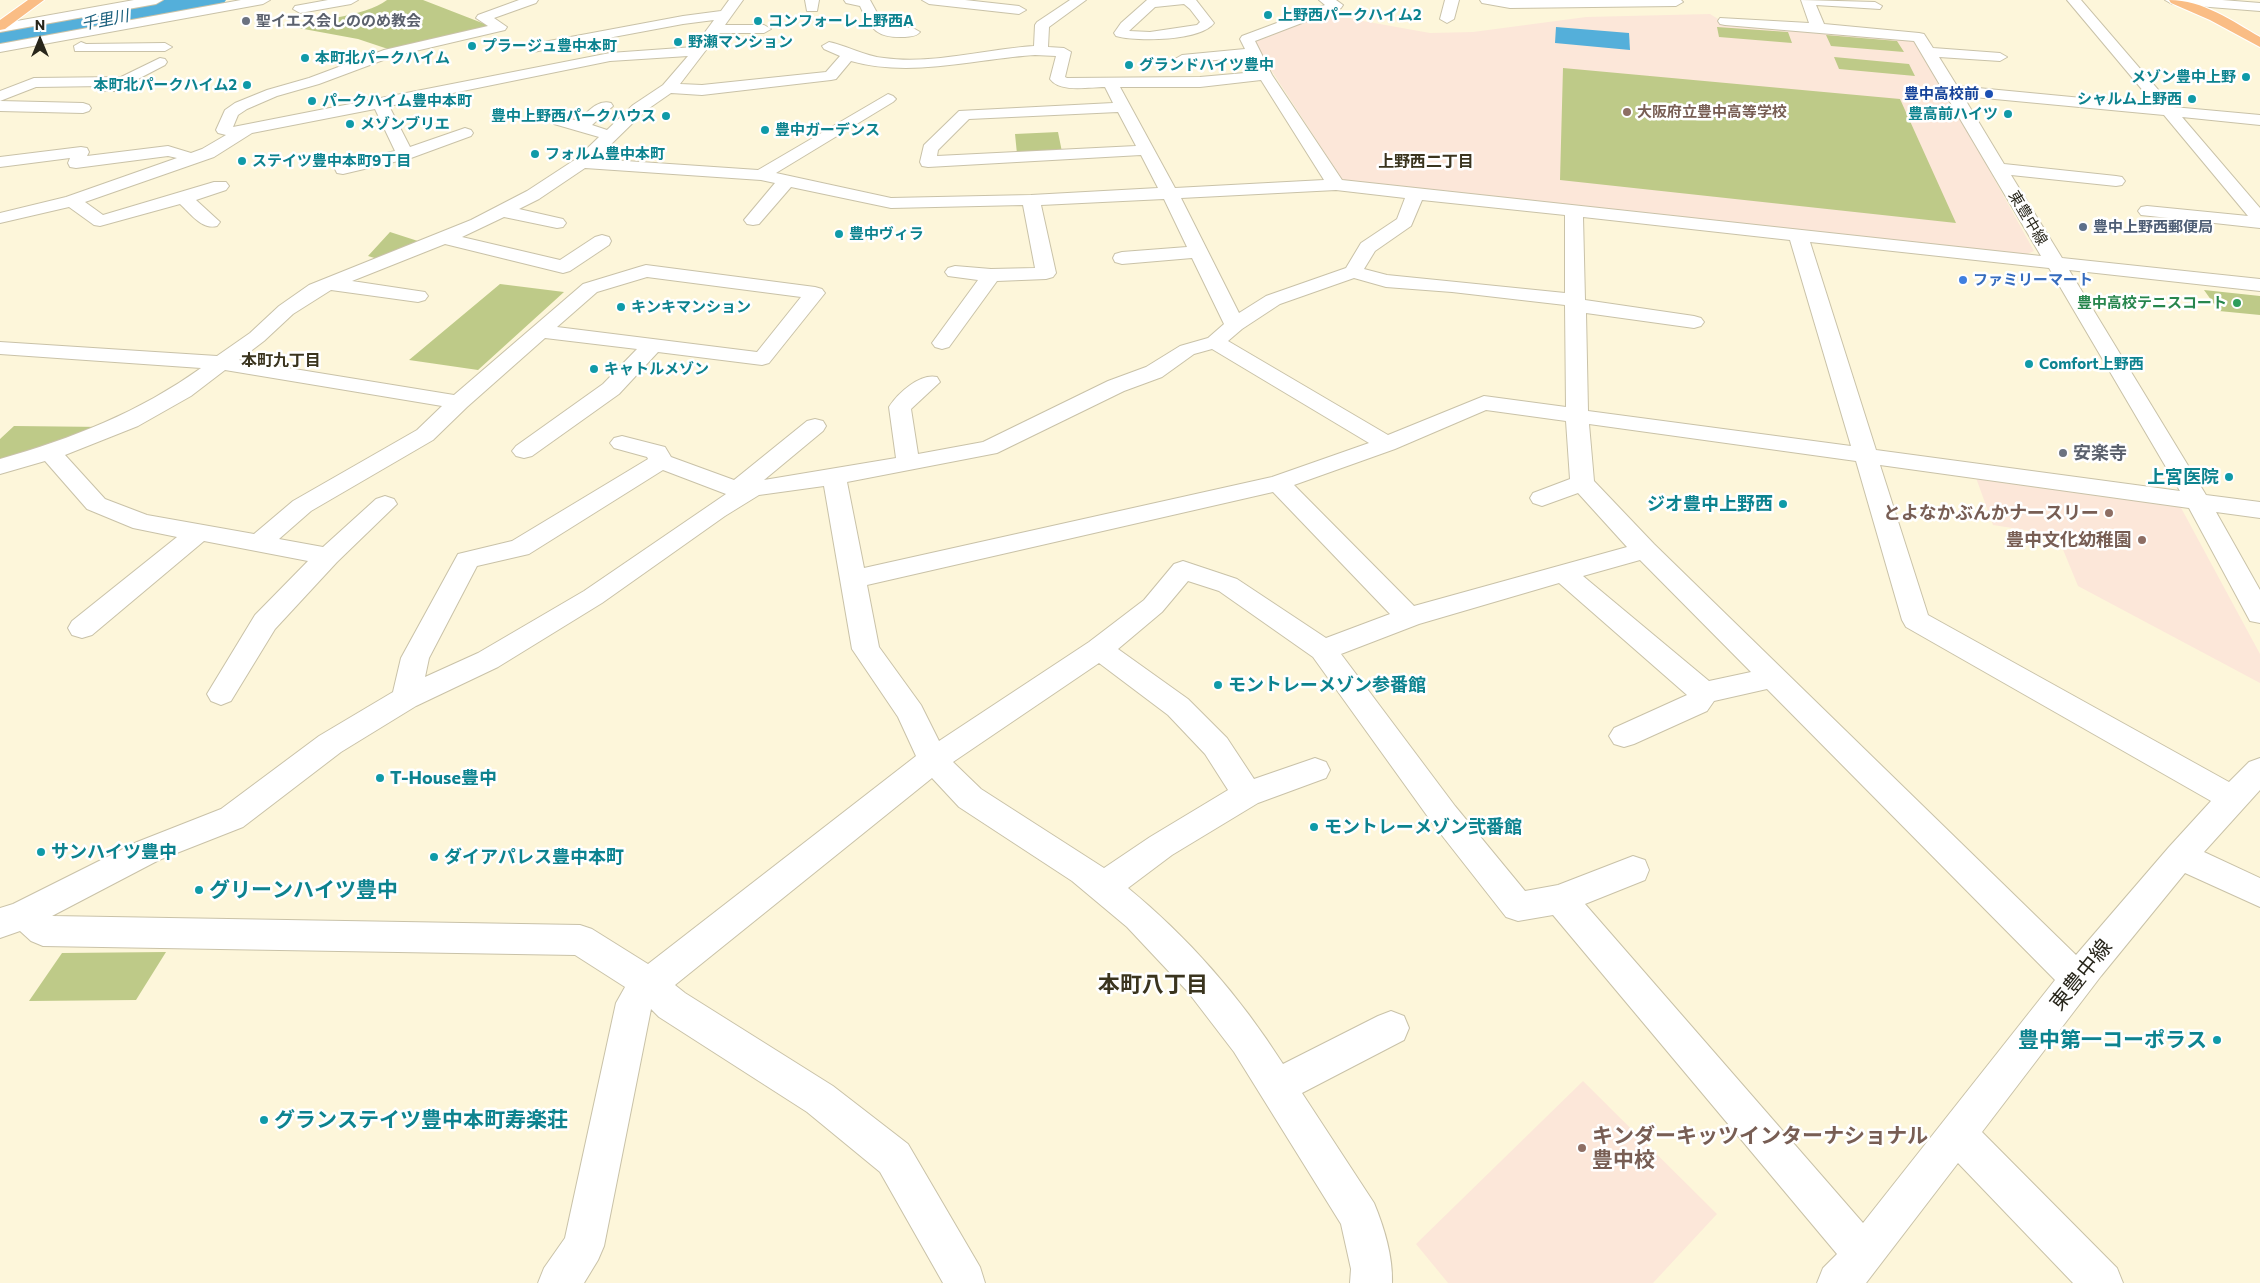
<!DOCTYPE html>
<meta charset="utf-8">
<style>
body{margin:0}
#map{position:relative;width:2260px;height:1283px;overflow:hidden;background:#fdf6da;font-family:Commissioner,sans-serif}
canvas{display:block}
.north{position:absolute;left:15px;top:15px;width:50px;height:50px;-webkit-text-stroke:4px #fff;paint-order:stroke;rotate:0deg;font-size:14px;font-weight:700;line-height:20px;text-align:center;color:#28261b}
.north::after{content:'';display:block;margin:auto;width:18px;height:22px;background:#28261b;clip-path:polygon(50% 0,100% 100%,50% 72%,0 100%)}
</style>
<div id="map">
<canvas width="2260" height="1283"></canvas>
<div class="north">N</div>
</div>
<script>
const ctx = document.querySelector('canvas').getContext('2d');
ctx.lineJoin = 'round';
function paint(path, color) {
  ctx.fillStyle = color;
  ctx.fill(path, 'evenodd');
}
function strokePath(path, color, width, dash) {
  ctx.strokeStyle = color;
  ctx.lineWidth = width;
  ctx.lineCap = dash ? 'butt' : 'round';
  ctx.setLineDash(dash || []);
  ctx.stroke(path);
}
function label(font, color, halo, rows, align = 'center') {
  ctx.font = font + ' Commissioner,"Noto Sans JP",sans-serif';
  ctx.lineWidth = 5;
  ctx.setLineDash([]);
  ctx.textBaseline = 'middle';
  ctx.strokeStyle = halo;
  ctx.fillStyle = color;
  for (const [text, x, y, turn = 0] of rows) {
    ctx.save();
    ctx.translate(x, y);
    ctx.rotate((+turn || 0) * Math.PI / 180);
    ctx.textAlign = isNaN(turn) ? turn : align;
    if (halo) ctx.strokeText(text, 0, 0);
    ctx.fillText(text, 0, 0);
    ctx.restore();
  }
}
paint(new Path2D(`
 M1335,9L1342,11L1352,19L1430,33L1473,32L1586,17L1710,14L1723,22L1918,41L2034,251L2025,255L1343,181L1253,42Z
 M1975,475L2179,504L2260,654V683L2078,586L2057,535L1993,525Z
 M1583,1081L1717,1214L1653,1283H1448L1416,1244Z`), '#fce7d9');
paint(new Path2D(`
 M387,0H423L490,26L391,50L358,39L282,25C311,21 365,17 387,0Z
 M1717,27L1788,32L1792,43L1719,37Z
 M1826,35L1897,41L1904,52L1831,46Z
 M1834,57L1909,64L1915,76L1839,69Z
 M1563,68L1900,99L1956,223L1560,180Z
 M1058,132L1062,152L1017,154L1015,134Z
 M390,232L424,243L381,260L368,256Z
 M500,284L564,292L478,370L409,360Z
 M2204,290L2260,296V315L2219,311Z
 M14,426L105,427L0,464V439Z
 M166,952L136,1000L29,1001L62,953Z`), '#beca88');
paint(new Path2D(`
 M1556,27L1629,33L1630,50L1555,43Z`), '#54afda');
paint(new Path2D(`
 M158,0H226L221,7L210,10L0,50V30Z`), '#54afda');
const minor = new Path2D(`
 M134,0H163L156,4L0,32V24Z
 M241,0H270L263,4L0,52V44Z
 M328,0H358L351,4L300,13L293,9L295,6Z
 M519,0H538L536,3L494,18L507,27L505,30L394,56L319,84L277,96L247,109L238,115L233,127L610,53L694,47L714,20L683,24L533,52L526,48L533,44L683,16L721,11L729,0H743L725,25H764L771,29L764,33H719L680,84L702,85L826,72L840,56L824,49L822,46L829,42C848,46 864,56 884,58C931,65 986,49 1034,46L1035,25L1037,22L1070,0H1086L1049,27L1048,47L1064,48L1071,52L1065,77L1067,78L1200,77L1256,72L1249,57L1182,63L1175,59L1182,55L1245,49L1240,39L1242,36L1325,5L1319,0H1336L1343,5L1341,8L1255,41L1272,75L1342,180L2041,256L1914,41L1725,25L1720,24L1718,21L1720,18L1809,23L1801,0L1875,2L1882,6L1880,9L1816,5L1824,24L1919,33L1924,34L1933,48L2000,53L2007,57L2000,61L1939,57L1957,86L2155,105L2067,0H2081L2173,107L2260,115V125L2182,117L2260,208V228L2141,215L2138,211L2141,207L2147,206L2248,216L2164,115L1963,96L2004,164L2116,176L2122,177L2125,181L2122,185L2116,186L2011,175L2062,258L2260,279V291L2069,270L2206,495L2260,502V518L2216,512L2260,590V623L2250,621L2189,508L1880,465L1928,615L2229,782L2249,762L2260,758V790L2204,852L2260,878V907L2185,873L2101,976L1982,1132L2117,1268L2123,1283H2073L1958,1163L1866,1283H1817L1823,1268L1837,1254L1553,915L1518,921L1506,917L1433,824L1313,657L1219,591L1188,581L1162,612L1118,649L1188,699L1227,738L1254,779L1315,758L1326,762L1330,770L1326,778L1258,803L1172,855L1128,888C1188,937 1241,998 1283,1064L1378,1016L1391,1011L1404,1016L1409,1028L1404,1040L1302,1093L1374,1203C1384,1227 1393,1257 1392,1283H1350L1351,1269L1341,1224L1234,1052L1188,992L1127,927L1072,881L959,807L932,778L675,985L685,993L833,1086L908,1144L980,1267L985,1283H943L880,1172L807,1112L659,1017L651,1009L604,1246L598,1260L584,1283H538L544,1268L565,1238L616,1003L625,987L575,955L43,946L31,941L20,931L0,938V908L13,904L137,842L221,809L319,736L393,692L401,658L458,554L512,541L648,459L647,457L614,448L610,443L614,438L622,436L665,447L671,457L734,480L807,421L815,419L823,421L826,426L823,431L764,480L896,458L889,407C898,393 920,373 937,377L940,382L911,409L918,454L983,442L1108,381L1146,367L1180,346L1208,338L1224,324L1192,258L1122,264L1115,262L1113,258L1115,254L1122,252L1187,247L1164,199L1041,205L1056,273L1053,277L1046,279L997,281L949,347L942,349L935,347L932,343L978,280L948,276L945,272L948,268L955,266L991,269L1035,268L1023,205L891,208L791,187L759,224L753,225L747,224L744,220L775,183L761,180L585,168L539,199L519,209L563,219L566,223L563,227L557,228L504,217L462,237L560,260L595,237L602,235L609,237L611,241L609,245L570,271L563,273L445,244L352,281L425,292L428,296L425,300L418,302L331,290L293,314L264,341L239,360L454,395L583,284L639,267L646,265L815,287L822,289L825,293L769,363L762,365L658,352L619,394L532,456L524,458L516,456L512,451L516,446L603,384L637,349L545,338L467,407L433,440L311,511L279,539L323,547L376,499L385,496L394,499L397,504L337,562L275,629L231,701L221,705L211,701L207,694L255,615L308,561L204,541L92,635L82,638L72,635L68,628L72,621L177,537L133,528L87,509L45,461L0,474V459C73,438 138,413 201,368L0,354V342L217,356L250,333L279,306L309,285L471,220L527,191L576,159L599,137L554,124L552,121L554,118L560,116L578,121C587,113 597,99 611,103L613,106L592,125L607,130L633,105L663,85L688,56L610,61L389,106L410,147L465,128L471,130L473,133L471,136L411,158L343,174L337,173L335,169L337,165L395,151L375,109L252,133L214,157L85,202L103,215L214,182H226L229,186L226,190L196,200L220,222L217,226C202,230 191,214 180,204L100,226L94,225L69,207L0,223V213L66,197L177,158L168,156L76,168L70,167L68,163L70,158L0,167V157L81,147L87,148L89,152L87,156L168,146L191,153L202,149L226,135L218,133L216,130L225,110L235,103L267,90L309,78L384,50L488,26L476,18L478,15ZM1035,55L1056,56L1050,79C1060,93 1089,87 1105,87L1113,103L959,111L924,145L920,162L922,166L928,167L1141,155L1158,188L1031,195L891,198L776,173L893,102L896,99L893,96L888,94L758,170L596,159L645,111L671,93L702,95L831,80L836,79L851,61C911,78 974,59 1035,55ZM1261,80L1324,180L1175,188L1120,87H1200ZM1118,112L1136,146L937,156L938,150L969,119ZM1336,190L1405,198L1397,219L1361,243L1346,268L1266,296L1239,313L1181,198ZM1422,200L1565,215V293L1387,275L1364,269L1375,251L1411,226ZM1583,217L1790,240L1851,446L1588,411L1586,313L1694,328L1701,326L1704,322L1701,318L1694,316L1585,300ZM1810,242L2049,268L2180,491L1876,450ZM647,277L801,297L757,352L557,327L597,292ZM1354,278L1386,287L1452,292L1565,305L1566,407L1484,396L1388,435L1228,341L1242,329L1280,304ZM1212,349L1369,443L1272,477L864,568L847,482L997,453L1124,391L1162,377L1194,354ZM225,370L442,406L417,430L293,501L254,534L147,515L105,499L65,455L138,426L191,396ZM1486,410L1566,421L1570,479L1533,493L1530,498L1533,503L1542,506L1578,493L1627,547L1414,606L1294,485L1395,449ZM1589,424L1856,461L1902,620L1906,627L2211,801L2169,847L2076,955L1654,544L1594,481ZM663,470L726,494L584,591L478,653L425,677L429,658L477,566L529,554ZM824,486L852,649L898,717L916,756L648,964L592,929L580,925L52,916L159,860L243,827L341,752L416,706L498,667L602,603L725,516L759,495ZM1273,492L1390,614L1326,638L1237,579L1183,561L1174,564L1144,600L1089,642L939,741L921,705L879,647L867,585ZM1640,560L1751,672L1709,681L1583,576ZM1559,583L1687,695L1614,728L1609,736L1614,744L1624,747L1634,744L1707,711L1714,701L1767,689L2055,980L1863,1223L1585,904L1645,880L1649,870L1645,860L1633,856L1558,885L1525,891L1455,806L1341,654L1419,624ZM1099,663L1168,715L1205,754L1228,790L1150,837L1104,868L981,789L953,762Z
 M805,0H819L817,11H807Z
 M844,0H870L881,20L887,27L913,28L920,32C916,37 911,36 905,37C877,38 871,30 860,6L846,3Z
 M922,0H965L1019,6L1026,10L1019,14L929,4Z
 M1147,0H1196L1214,23C1201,41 1137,42 1116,36L1114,33L1121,23ZM1184,4L1190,9L1200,22L1197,25L1150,32L1129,31L1155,7Z
 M1445,0H1459L1454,19L1447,23L1440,19Z
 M1480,0H1681L1683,2L1676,6L1510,8L1482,3Z
 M2165,0H2222L2260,3V11L2172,4Z
 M81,42L86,44L165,43L172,47L165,51H75L74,46Z
 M160,58L165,59L167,62L165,65L115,91H105L102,88L104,86L36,87L0,101V91L34,78L121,77Z
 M0,101L83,103L89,105L91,108L89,111L83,113L0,111Z`);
const major = new Path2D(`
 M28,0H44L5,29L0,30V20Z
 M2169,0C2203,0 2232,21 2260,37V47L2210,20L2171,3Z`);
strokePath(minor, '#c9c2a8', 2);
strokePath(major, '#fff', 2);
paint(minor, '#fff');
paint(major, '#fabd85');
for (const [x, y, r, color] of [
 [1268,15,5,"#0f9aa8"],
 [246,21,5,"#6b7280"],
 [758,21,5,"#0f9aa8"],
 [678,42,5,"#0f9aa8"],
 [472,46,5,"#0f9aa8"],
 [305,58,5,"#0f9aa8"],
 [1129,65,5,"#0f9aa8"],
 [2246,77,5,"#0f9aa8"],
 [247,85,5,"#0f9aa8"],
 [1989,94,5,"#1a4fb4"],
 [2192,99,5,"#0f9aa8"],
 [312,101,5,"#0f9aa8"],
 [1627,112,5,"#8d6e63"],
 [2008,114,5,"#0f9aa8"],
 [666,116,5,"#0f9aa8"],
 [350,124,5,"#0f9aa8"],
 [765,130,5,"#0f9aa8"],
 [535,154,5,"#0f9aa8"],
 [242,161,5,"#0f9aa8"],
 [2083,227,5,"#5c6f8a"],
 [839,234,5,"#0f9aa8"],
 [1963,280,5,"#3f7fe0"],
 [2237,303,5,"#2e9e5b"],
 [621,307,5,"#0f9aa8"],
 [2029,364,5,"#0f9aa8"],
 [594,369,5,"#0f9aa8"],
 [2063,453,5,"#6b7280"],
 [2229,477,5,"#0f9aa8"],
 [1783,504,5,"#0f9aa8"],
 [2109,513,5,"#8d6e63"],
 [2142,540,5,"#8d6e63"],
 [1218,685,5,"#0f9aa8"],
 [380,778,5,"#0f9aa8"],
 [1314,827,5,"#0f9aa8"],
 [41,852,5,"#0f9aa8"],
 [434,857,5,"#0f9aa8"],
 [199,890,5,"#0f9aa8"],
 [2217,1040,5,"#0f9aa8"],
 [264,1120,5,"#0f9aa8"],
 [1582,1148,5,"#8d6e63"]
]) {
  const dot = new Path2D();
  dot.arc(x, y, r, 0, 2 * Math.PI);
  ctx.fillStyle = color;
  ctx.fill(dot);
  strokePath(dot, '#fff', 2);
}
label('bold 15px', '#0d838f', '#fff', [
 ["上野西パークハイム2",1278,15],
 ["コンフォーレ上野西A",768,21],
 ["野瀬マンション",688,42],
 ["プラージュ豊中本町",482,46],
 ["本町北パークハイム",315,58],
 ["グランドハイツ豊中",1139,65],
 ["メゾン豊中上野",2236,77,"right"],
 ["本町北パークハイム2",237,85,"right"],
 ["シャルム上野西",2182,99,"right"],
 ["パークハイム豊中本町",322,101],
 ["豊高前ハイツ",1998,114,"right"],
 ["豊中上野西パークハウス",656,116,"right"],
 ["メゾンブリエ",360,124],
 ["豊中ガーデンス",775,130],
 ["フォルム豊中本町",545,154],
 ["ステイツ豊中本町9丁目",252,161],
 ["豊中ヴィラ",849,234],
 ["キンキマンション",631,307],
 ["Comfort上野西",2039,364],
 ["キャトルメゾン",604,369]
], 'left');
label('bold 15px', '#5b616d', '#fff', [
 ["聖イエス会しののめ教会",256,21]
], 'left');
label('bold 15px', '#164399', '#fff', [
 ["豊中高校前",1979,94]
], 'right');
label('bold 15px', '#785e54', '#fff', [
 ["大阪府立豊中高等学校",1637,112]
], 'left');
label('15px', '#28261b', '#fff', [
 ["東豊中線",2028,218,59]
]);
label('bold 15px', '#4e5e75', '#fff', [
 ["豊中上野西郵便局",2093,227]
], 'left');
label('bold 15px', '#366cbe', '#fff', [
 ["ファミリーマート",1973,280]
], 'left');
label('bold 15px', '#27864d', '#fff', [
 ["豊中高校テニスコート",2227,303]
], 'right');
label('italic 16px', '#175d7b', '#fff', [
 ["千里川",105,20,-11]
]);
label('bold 16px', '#3a341e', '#fff', [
 ["上野西二丁目",1426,162],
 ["本町九丁目",281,361]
]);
label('bold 18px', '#5b616d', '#fff', [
 ["安楽寺",2073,453]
], 'left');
label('bold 18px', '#0d838f', '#fff', [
 ["上宮医院",2219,477,"right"],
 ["ジオ豊中上野西",1773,504,"right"],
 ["モントレーメゾン参番館",1228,685],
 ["T-House豊中",390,778],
 ["モントレーメゾン弐番館",1324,827],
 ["サンハイツ豊中",51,852],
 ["ダイアパレス豊中本町",444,857]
], 'left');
label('bold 18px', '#785e54', '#fff', [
 ["とよなかぶんかナースリー",2099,513],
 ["豊中文化幼稚園",2132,540]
], 'right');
label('bold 21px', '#0d838f', '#fff', [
 ["グリーンハイツ豊中",209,890],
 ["豊中第一コーポラス",2207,1040,"right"],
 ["グランステイツ豊中本町寿楽荘",274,1120]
], 'left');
label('21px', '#28261b', '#fff', [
 ["東豊中線",2081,975,-51]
]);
label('bold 21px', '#785e54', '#fff', [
 ["キンダーキッツインターナショナル",1592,1136],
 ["豊中校",1592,1160]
], 'left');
label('bold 22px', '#3a341e', '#fff', [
 ["本町八丁目",1153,985]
]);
</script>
